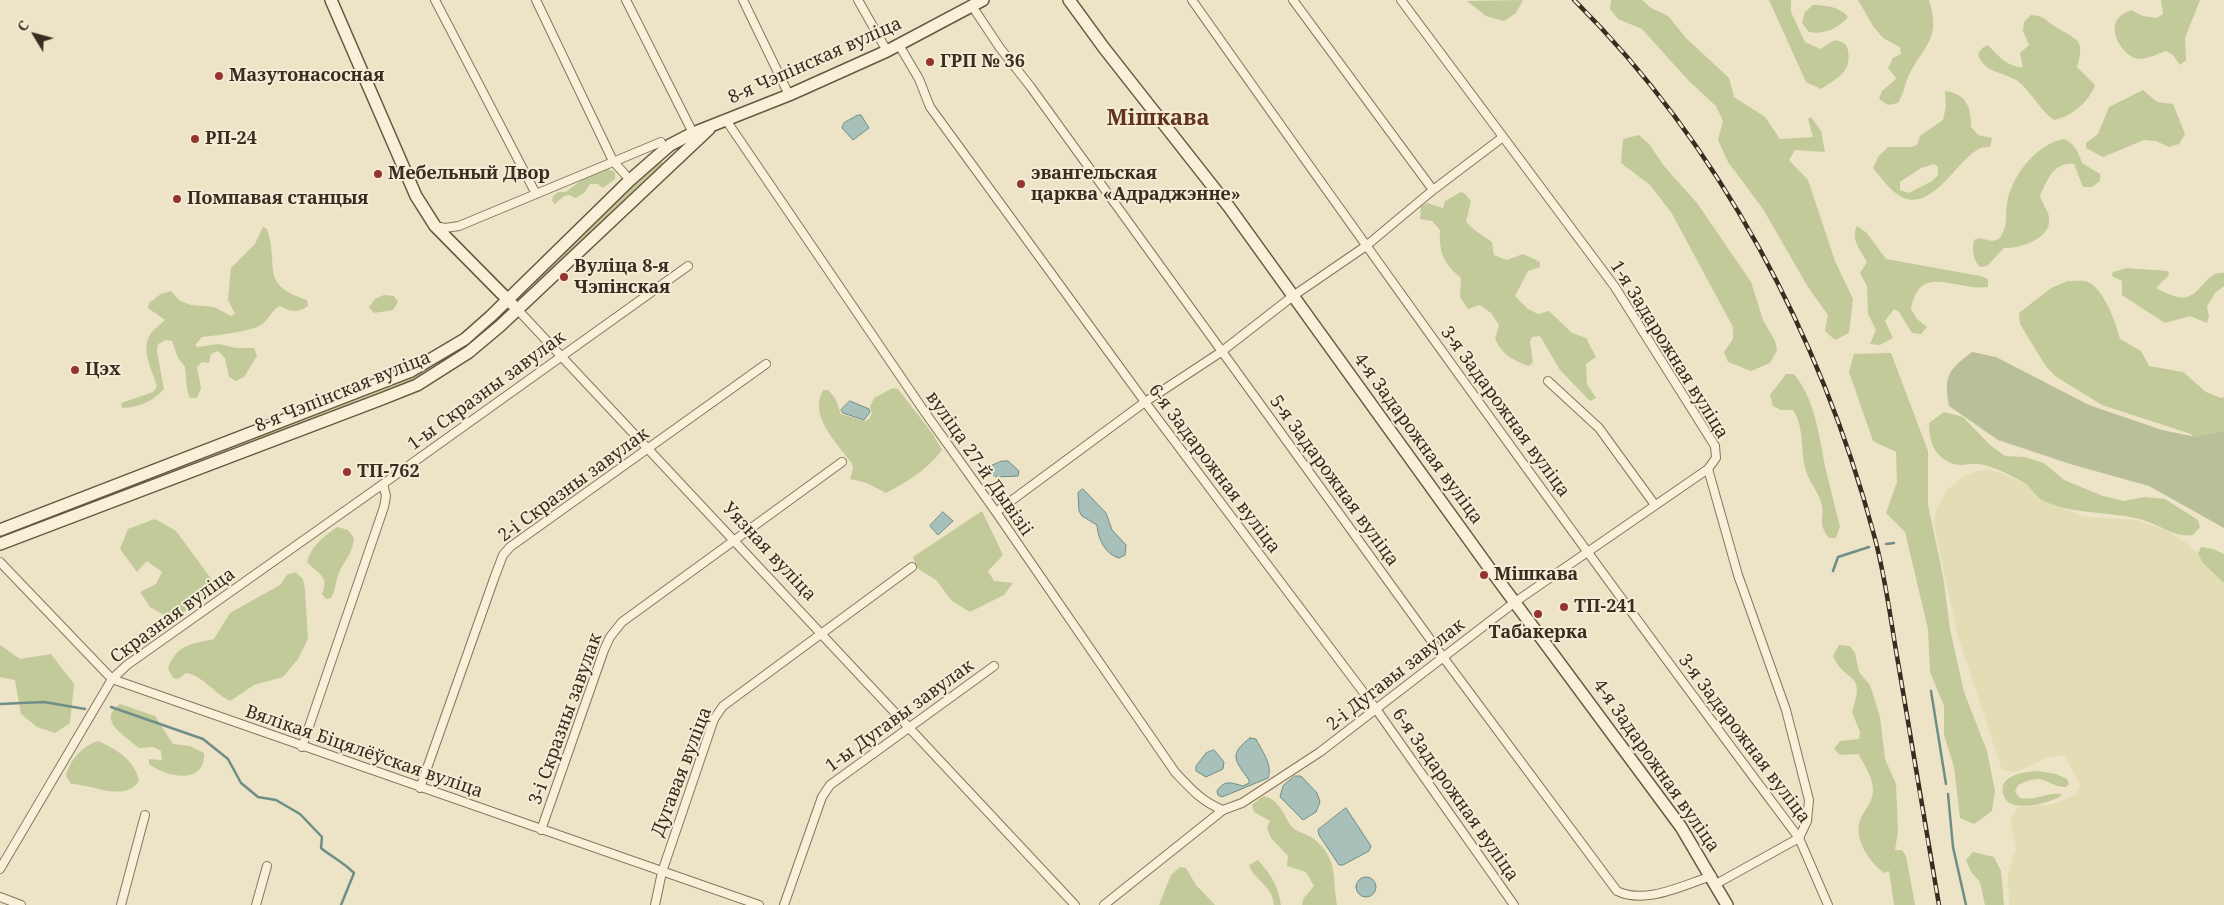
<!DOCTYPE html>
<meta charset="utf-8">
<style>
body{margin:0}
#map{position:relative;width:2224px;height:905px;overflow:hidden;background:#ede3c6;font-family:"Noto Serif",serif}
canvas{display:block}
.north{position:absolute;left:10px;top:10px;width:50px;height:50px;-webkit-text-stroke:4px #f4edd5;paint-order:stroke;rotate:307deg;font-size:14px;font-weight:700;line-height:20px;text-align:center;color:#382d20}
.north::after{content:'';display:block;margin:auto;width:18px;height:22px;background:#382d20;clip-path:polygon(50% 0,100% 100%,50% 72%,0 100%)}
</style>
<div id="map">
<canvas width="2224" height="905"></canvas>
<div class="north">С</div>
</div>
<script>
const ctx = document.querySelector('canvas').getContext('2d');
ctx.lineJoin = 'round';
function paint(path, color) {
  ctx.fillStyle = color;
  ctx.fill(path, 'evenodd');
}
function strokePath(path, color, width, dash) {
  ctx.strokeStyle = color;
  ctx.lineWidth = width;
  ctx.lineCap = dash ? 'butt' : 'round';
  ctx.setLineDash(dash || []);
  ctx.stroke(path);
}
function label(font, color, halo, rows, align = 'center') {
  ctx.font = font + ' "Noto Serif",serif';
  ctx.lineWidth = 4;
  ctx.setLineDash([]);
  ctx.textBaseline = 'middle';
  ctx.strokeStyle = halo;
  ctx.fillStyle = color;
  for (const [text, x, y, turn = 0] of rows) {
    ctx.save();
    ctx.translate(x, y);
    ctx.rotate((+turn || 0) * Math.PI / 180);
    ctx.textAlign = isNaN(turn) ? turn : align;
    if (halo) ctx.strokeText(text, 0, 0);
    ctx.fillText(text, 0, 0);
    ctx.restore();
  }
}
paint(new Path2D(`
 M1986,469L2004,474L2030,486L2036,497L2084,517L2137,520L2167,531L2188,544L2224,579V905H2009L2008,875L2016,848L2010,820L2018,807L2054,804L2077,794L2080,785L2064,755L2049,757L2016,772L2002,770L1957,633L1934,524L1936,510L1946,491L1965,475Z`), '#e2ddb4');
paint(new Path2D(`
 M1523,0L1516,13L1504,21L1486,16L1467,1Z
 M1611,0H1642L1651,8L1668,16L1686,38L1729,78L1734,97L1765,117L1780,139L1813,137L1808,119L1811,117L1821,131L1825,152L1795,150L1789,160L1808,180L1835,261L1853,299L1849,333L1835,340L1825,331L1828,315L1808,287L1763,209L1728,162L1718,140L1723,121L1716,106L1688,80L1642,29L1618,19L1610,9Z
 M1769,0H1791V12L1805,42L1820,49L1835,40C1843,42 1847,43 1848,51C1852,72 1836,79 1821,89L1806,82Z
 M1858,0H1929C1941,40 1925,43 1909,75C1904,85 1904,94 1898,103L1888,105L1879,99L1882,91L1895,80L1896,78L1888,68L1893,58L1901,54L1900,47L1883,38L1873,26Z
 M2161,0H2200L2185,38L2186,60L2180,65L2173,55L2166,51C2157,54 2148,59 2139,59C2125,58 2110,35 2116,22C2119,15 2125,13 2131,10L2143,16L2157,18L2163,14Z
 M1813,5C1825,5 1841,7 1848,17C1839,28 1824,35 1809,32L1802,23L1805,12Z
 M2031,15C2046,16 2044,20 2056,27C2076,40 2086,38 2077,67L2095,85C2089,102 2071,117 2054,120C2040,110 2032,93 2019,82C2004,71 1984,74 1978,54L1982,48L1988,45C1997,55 2009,68 2023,67L2020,53L2029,45L2023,31L2024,22Z
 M2143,90L2157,102L2173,104L2185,134L2179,144L2169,147L2156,141L2144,140L2103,157L2086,148V143L2098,134L2109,107Z
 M1945,91C1967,94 1971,107 1971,127L1978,135L1992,138L1990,147C1987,147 1982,147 1979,149C1956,160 1930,218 1897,194C1888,188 1880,176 1873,168L1878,157L1888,147H1911L1917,145L1920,136L1943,120L1946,106ZM1934,164L1938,167V175L1932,181L1909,193L1900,190V182L1921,168Z
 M1639,135L1649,144L1664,166L1697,203L1751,282L1763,320L1775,341L1777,350L1770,363L1751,371L1728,362L1724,352L1733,339V327L1671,212L1650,185L1621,163L1623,139Z
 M2064,139C2075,144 2078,151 2082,163L2100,174V181L2092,187H2083L2074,164C2054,161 2047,180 2040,196C2042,203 2049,212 2049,218C2052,238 2020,249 2004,248L1987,266L1980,267C1973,260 1972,250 1974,240L1979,238L1992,241L1999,239C2010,224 2004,215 2008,198C2015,172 2037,144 2064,139Z
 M660,161L663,163L536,283L533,281Z
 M608,169L615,172V179L603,188L598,184H590L584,193L575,198L570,195L564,196L555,204L552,201L553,196L558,192H566L585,177Z
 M1461,192L1465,194L1471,201L1466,222L1476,231L1492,242L1494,255L1507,260L1523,254L1540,262V267L1528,271L1515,296L1528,309L1538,314L1549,311L1572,333L1586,338L1596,357L1586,364L1587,384L1596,398L1590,401L1560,370L1540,336L1532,337L1530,342L1533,362L1529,366C1512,360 1503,355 1495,339L1499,325L1491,313L1480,305L1468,309L1460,297L1461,278C1443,263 1439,253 1440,230L1432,221L1420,219L1421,206L1427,203L1443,208L1445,201Z
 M1857,226L1867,233L1886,259L1980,276L1988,279V287C1954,291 1920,262 1911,309L1917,319L1927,327L1921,334L1912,333L1899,312L1894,309L1885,321L1893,338L1880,345L1870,344L1876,330L1868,314L1867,286L1860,273L1867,262C1861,251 1850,239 1857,226Z
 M263,227L267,229C280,267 258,284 307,300L308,306C297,313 290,312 280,306C271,310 269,320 261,325C252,331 214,336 202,337L195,345L198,347L218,344L236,348H254L257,356L244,377L236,381L229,377L225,358L218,351L211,354L209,363L202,362L197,367L201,388L197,398H190L187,390L185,367L178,358L172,341L166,340L158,344L157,352L164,389C152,402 140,407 122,408L121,403L153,392L157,386C153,372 140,349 150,335C153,329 160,325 165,320L148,308L149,303L161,294L171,291L180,301L191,305L214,307L231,316L235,314L228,300L231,268L255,244Z
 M2126,268L2168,271L2169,275L2156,288C2163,291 2171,296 2178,297C2200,302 2205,269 2224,273V286L2215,293L2207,306L2209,316L2207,323L2190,316L2165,323L2122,295V281L2112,276L2113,272Z
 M2068,281C2074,281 2083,280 2088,282C2104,289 2116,323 2120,339L2141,351L2149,366L2183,372L2206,392L2221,398L2224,397V472L2191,434L2102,405L2055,376L2045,365L2020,324L2019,313L2051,288Z
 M384,295L394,296L398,302L393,310L374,313L369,307L375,299Z
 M492,324L495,326L468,349L415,380L10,533L9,531L374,393L442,363L466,347Z
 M1891,353L1928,451V505L1943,576L1950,629L1964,692L1987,751L1995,791L1992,811L1974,824L1960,818L1954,767L1944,735V706L1930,672L1928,629L1905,532L1886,513L1897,482L1896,452L1873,441L1849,372L1854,354Z
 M1786,374H1794C1815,400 1819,434 1825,466C1830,486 1835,507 1840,527L1836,538H1829C1816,521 1826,519 1821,502C1818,492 1811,484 1807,474C1799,453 1806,430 1793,410H1781L1773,406L1770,395Z
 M893,388L898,389L932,433L942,450C927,470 907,482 886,493L867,483L850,479L853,469L852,464C838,443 808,417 823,390H828L835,398L841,414L865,421L869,419L872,413L870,407L874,398Z
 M1944,412L1963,417L1990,445L2005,456L2024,457L2044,463L2064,480L2103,496L2124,501L2144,497L2165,499L2198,520L2200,527L2193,535C2175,538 2160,525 2143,520C2113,511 2070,515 2042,500C2036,497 2032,489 2026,484C2015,477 1997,468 1984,465C1973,461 1962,468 1951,463C1933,455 1929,440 1929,423Z
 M982,511L1003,555L988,571L994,581L1013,583L1004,595L970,612L952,601L936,580L917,568L913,557Z
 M155,519L176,531L218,588L173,620L150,607L140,592L156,584L162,572L147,561L137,572L120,549L128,529Z
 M337,527L348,530L354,538C352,558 341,562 337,579C335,586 335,591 331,598L326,599L322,594C330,575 318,575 307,562C311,546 323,537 337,527Z
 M2201,547L2213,549L2224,554V583L2203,563L2198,554Z
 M295,572L303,579L305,590L308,639L298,659L283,677L254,685L230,701C215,694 202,675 186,673L178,679L173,678L168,669C176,644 192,644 214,639L230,613L280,585L287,575Z
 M0,645L20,659L51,654L74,684L70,723L55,733L37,727L21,714L15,680L0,677Z
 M1839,645L1850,646L1855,653L1859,672L1870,685L1880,717L1885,759L1896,784L1898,831L1895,850H1902L1906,856L1915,905H1894L1889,871L1884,873C1869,861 1852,838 1861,818C1866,807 1873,802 1873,790C1873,777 1864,764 1858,754L1840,755L1834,749L1840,741L1859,739L1860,732L1852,712C1867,670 1845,684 1833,656Z
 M120,704L155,716L173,744L190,746L204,753C206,786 165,777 149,764V759L162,760L161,751L153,747L139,748C125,736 96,720 120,704Z
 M98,741C116,749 135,760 139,781C123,803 93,784 71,784L66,776C70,760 82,746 98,741Z
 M2038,771L2056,774L2067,779L2069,784L2066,787C2043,786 2048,771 2018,785L2015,792L2020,798C2035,801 2048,792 2061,794V796C2049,803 2025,809 2012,804C2008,803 2005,799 2004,796C1996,775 2024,772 2038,771Z
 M1263,796C1279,799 1283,814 1291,826C1297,833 1307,833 1314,839C1339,860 1332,877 1337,905H1302L1303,899L1314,886L1306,872L1287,866L1288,856L1271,838L1267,828L1270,821L1254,812L1252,805Z
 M1973,852L1994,857L2001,871L2004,905H1985L1980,882L1971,872L1966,860Z
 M1258,860C1271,874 1278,886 1281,905H1274C1272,884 1255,882 1249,865Z
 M1180,867L1186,868L1196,885L1215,905H1159L1171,875Z`), '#c2ca9a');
paint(new Path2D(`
 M1972,352L1996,357L2089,405L2162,430L2196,437L2224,431V528L2149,486L2070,464L1998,440L1949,406C1944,376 1947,371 1972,352Z`), '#b9c099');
const water = new Path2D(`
 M858,115H861L869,128L853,140L842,128L844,123Z
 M850,401L869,409L870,412L864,420L843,413L841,410Z
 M1002,461H1008L1019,471L1018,476L996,477L992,474L991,466Z
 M1083,489L1106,513L1112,530L1126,545L1125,555L1119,558C1105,554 1098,539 1097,525L1082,516L1079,511L1078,493Z
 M943,512L953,521L938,535L930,526Z
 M1250,738L1256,739C1262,751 1273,765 1268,778L1222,797L1218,795L1217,791C1225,779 1231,783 1243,786L1249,783V780C1235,760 1228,755 1250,738Z
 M1214,750L1224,762L1223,769L1206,777L1196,771V766L1206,753Z
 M1295,776H1301L1317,793L1320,802L1316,812L1303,820L1280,797L1283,786Z
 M1346,808L1371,846L1369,851L1343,865H1339L1319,835L1318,830Z
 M1356 887a10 10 0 1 1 20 0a10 10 0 1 1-20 0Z`);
paint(water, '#a7c0ba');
strokePath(water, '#6e8e88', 1);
strokePath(new Path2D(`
 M1886,544L1894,543
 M1833,571L1838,557L1869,547
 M1931,691L1946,784
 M0,704L44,702L85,709
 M111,707L203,739L228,759L241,783L258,797L276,800L300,814L322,837L321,848C332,857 343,862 354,873L341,905
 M1948,794L1953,847L1966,905`), '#6e8e88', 2.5);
const street = new Path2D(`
 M435,0L536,194
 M536,0L613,161L630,180
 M626,0L693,133
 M743,0L789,95
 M858,0L887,51
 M1192,0C1391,282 1592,562 1799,838L1716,884
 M1293,0L1433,190
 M1401,0L1615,287L1715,446L1716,458L1708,469L1738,575L1786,710L1809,800L1807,821L1799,838L1828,905
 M972,6L1000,48L1030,86L1443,657L1617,891C1646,905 1683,885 1712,876
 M899,45L919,79L930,107L1145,402L1376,709L1514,905
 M726,120L924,411L996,512L1175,772C1190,788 1202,802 1223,810
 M435,226L445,228L459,226L661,142
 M517,309L1075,905
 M1548,381L1599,428L1655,505
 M996,512L1145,402L1221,352L1293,296L1366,246L1433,190L1503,137
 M0,562L112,679L759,905
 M302,747L384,507L386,496L383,484L688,266
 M420,788L495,576L503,555L510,547L766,364
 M541,830L604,650L610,637L622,622L842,462
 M0,869L112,679L127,665L383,484
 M0,897L21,905
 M121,905L145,815
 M256,905L267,866
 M655,905L662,872L714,719L723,706L912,567
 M784,905L822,797L830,785L994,666
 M1104,905L1223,810L1242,803L1320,752L1515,602L1708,469`);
const secondary = new Path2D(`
 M331,0L416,196L435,226L512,304
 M1069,0L1104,48L1229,207L1490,569L1681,827L1727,905
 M0,530L411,371L465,339L491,316L630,180L670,145L693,133L789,95L887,51L983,0
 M0,544L379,400L417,385L469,352L500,326L709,129`);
strokePath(street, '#87755c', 10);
strokePath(secondary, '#69573f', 14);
strokePath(street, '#f8f0d9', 8);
strokePath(secondary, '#f8f0d9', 11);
const rail = new Path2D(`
 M1574,0C1720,145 1821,337 1874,535C1886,578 1891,624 1899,668C1912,747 1925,826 1939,905`);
strokePath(rail, '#382d20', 4.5);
strokePath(rail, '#f4edd5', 2.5, [8]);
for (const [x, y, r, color] of [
 [930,62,5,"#94332f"],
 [219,76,5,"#94332f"],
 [195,139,5,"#94332f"],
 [378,174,5,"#94332f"],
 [1021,184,5,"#94332f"],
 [177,199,5,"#94332f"],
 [564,277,5,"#94332f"],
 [75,370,5,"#94332f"],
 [347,472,5,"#94332f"],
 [1484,575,5,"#94332f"],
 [1564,607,5,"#94332f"],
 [1538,614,5,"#94332f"]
]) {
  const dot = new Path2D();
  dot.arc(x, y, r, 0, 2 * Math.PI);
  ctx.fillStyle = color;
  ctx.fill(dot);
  strokePath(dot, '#f4edd5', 2);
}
label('18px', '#382d20', '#f4edd5', [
 ["8-я Чэпінская вуліца",815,61,-24],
 ["1-я Задарожная вуліца",1669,350,58],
 ["1-ы Скразны завулак",487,391,-36],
 ["8-я Чэпінская вуліца",343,392,-22],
 ["3-я Задарожная вуліца",1505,412,54],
 ["4-я Задарожная вуліца",1418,439,54],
 ["вуліца 27-й Дывізіі",979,464,55],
 ["6-я Задарожная вуліца",1214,469,53],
 ["5-я Задарожная вуліца",1334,481,54],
 ["2-і Скразны завулак",574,485,-36],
 ["Уязная вуліца",769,552,47],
 ["Скразная вуліца",173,616,-36],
 ["2-і Дугавы завулак",1396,675,-38],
 ["1-ы Дугавы завулак",900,716,-36],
 ["3-і Скразны завулак",566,719,-70],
 ["3-я Задарожная вуліца",1744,739,53],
 ["Вялікая Біцялёўская вуліца",364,752,19],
 ["4-я Задарожная вуліца",1656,766,55],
 ["Дугавая вуліца",682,772,-69],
 ["6-я Задарожная вуліца",1455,795,55]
]);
label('bold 18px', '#382d20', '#f4edd5', [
 ["ГРП № 36",940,62],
 ["Мазутонасосная",229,76],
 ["РП-24",205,139],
 ["Мебельный Двор",388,174],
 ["эвангельская",1031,174],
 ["царква «Адраджэнне»",1031,195],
 ["Помпавая станцыя",187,199],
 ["Вуліца 8-я",574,267],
 ["Чэпінская",574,288],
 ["Цэх",85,370],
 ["ТП-762",357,472],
 ["Мішкава",1494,575],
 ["ТП-241",1574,607],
 ["Табакерка",1538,633,"center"]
], 'left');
label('bold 22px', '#633221', '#f4edd5', [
 ["Мішкава",1158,119]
]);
</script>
